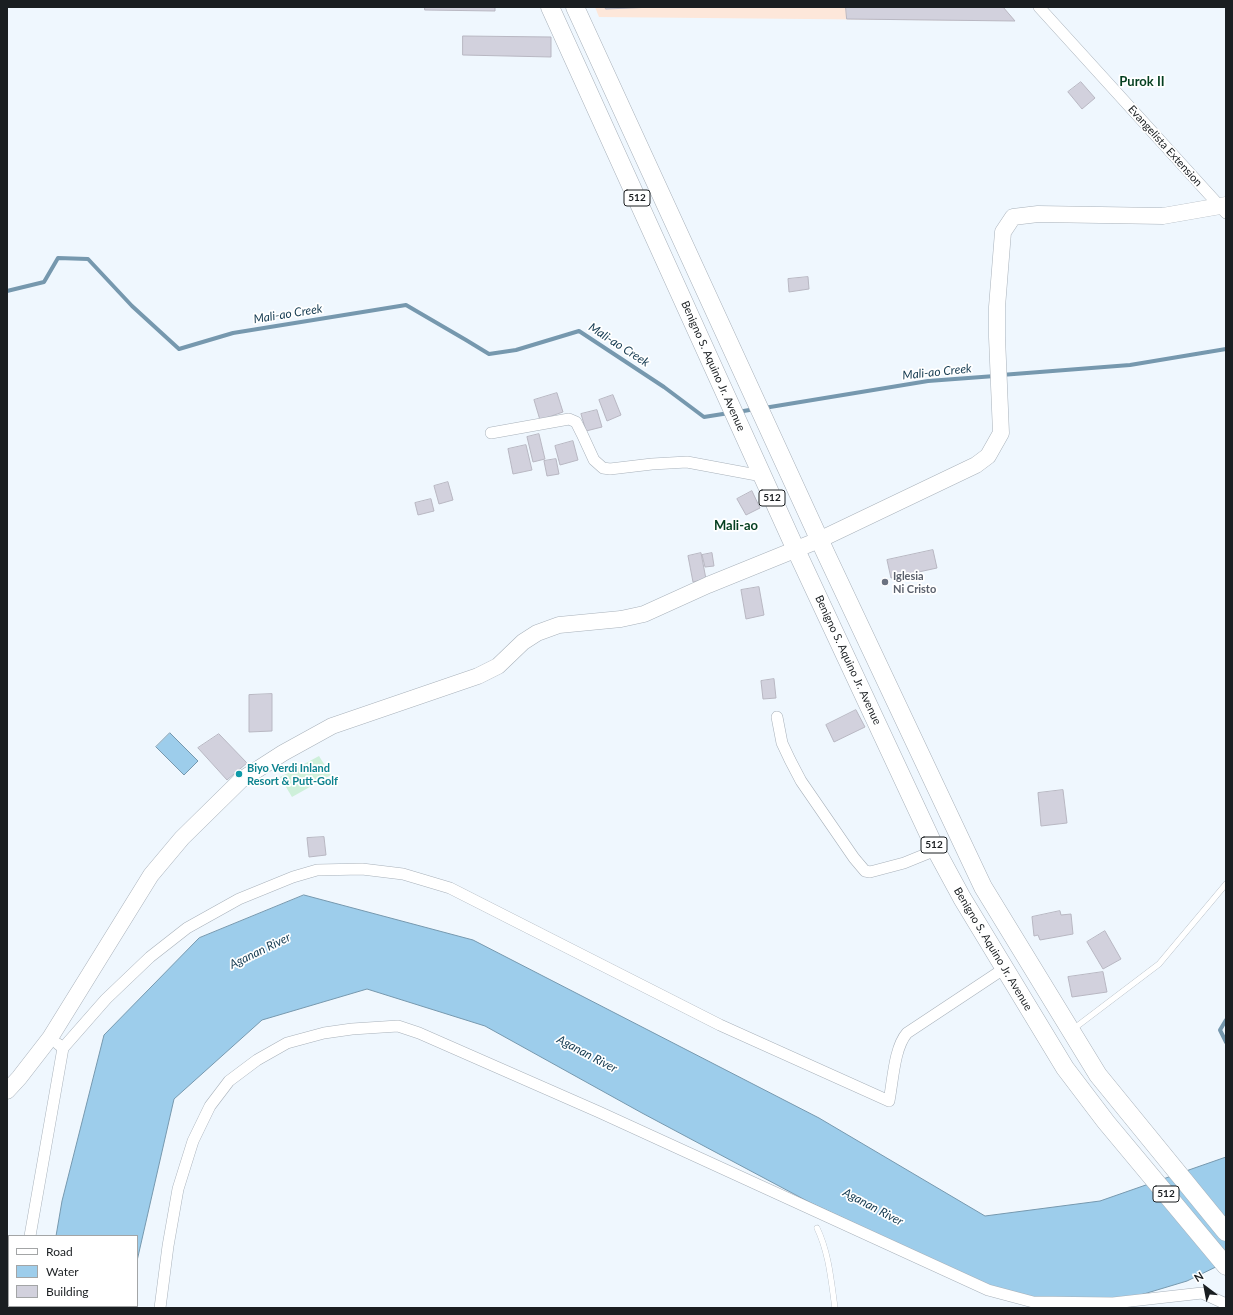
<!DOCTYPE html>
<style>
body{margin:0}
#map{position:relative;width:1233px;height:1315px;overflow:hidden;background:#eff7fe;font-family:Lato,sans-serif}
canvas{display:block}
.frame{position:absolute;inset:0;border:8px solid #1a1e21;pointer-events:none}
.legend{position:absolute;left:8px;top:1235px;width:130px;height:72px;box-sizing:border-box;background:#fff;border:1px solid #a3a5a6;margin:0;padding:5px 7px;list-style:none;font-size:12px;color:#1a1e21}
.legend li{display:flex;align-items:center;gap:8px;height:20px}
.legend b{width:20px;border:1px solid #a3a5a6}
.north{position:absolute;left:1185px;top:1267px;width:40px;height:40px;-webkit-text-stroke:3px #fff;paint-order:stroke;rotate:328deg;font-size:11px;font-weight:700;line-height:16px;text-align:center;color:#1a1e21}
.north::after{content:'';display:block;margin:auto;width:14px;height:18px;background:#1a1e21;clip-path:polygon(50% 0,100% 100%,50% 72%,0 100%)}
</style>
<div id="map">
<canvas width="1233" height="1315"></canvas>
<div class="frame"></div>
<ul class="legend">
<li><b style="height:5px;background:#fff"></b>Road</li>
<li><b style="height:11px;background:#9dcdeb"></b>Water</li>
<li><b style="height:11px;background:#d2d1dd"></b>Building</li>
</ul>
<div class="north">N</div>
</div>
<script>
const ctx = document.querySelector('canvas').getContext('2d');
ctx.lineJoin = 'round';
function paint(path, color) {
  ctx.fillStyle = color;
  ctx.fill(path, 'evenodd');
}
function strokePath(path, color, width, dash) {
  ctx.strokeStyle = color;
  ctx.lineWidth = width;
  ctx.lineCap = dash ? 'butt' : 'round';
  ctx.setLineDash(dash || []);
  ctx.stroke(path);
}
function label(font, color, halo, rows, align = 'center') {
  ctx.font = font + ' Lato,sans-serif';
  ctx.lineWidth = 3.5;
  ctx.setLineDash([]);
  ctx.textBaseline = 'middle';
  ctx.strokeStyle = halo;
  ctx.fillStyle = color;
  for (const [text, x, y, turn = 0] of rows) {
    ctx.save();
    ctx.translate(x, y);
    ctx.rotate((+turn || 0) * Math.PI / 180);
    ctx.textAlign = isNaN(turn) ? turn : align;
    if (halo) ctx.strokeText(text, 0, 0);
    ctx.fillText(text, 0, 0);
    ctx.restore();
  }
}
paint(new Path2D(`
 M595,7H1003L1015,21L599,17Z`), '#fde7da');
paint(new Path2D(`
 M319,756L331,775L292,797L280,777Z`), '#cef0da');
const water = new Path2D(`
 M170,733L198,761L184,775L156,747Z
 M304,895L473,940L819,1118L985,1216L1100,1201L1226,1157V1262L1187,1281L1097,1308L1027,1304L809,1202L642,1113L485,1026L367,989L262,1020L174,1099L137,1261V1236H56L62,1201L104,1035L199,938Z
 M43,1306H127L126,1308H43Z`);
paint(water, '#9dcdeb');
strokePath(water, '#7698ae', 1);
strokePath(new Path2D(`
 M7,291L44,282L58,258L88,259L132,306L179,349L233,333L406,305L466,340L489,354L516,350L579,331L664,387L704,417L729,413
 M1001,375L1130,365L1226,349
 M764,408L928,381L995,376
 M738,412L755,409
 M1226,1020L1220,1030L1226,1042`), '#7698ae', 4);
const building = new Path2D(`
 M425,7H495V11L425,10Z
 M605,7H654L606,9Z
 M846,7H1003L1015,21L847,19Z
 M463,36L551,37V57L463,55Z
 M1081,82L1095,98L1082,109L1068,92Z
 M808,277L809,289L789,292L788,279Z
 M557,393L563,412L540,420L534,400Z
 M613,395L621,415L607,421L599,400Z
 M597,410L602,427L586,431L581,414Z
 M539,434L545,459L533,462L527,437Z
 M573,441L578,460L560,465L555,446Z
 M526,445L532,470L513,474L508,449Z
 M556,459L559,474L547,476L544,461Z
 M448,482L453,500L439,504L434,486Z
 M752,491L760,508L746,515L737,499Z
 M431,499L434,511L418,515L415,503Z
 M933,550L937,568L891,578L887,560Z
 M701,553L706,579L693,582L688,556Z
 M712,553L714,566L705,567L702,555Z
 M759,587L764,615L746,619L741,590Z
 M774,679L776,698L763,699L761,681Z
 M272,694V731L249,732V695Z
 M856,710L865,727L834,742L826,725Z
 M219,734L247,763L227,780L198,748Z
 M1063,790L1067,823L1041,826L1038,793Z
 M324,837L326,855L309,857L307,838Z
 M1060,911L1061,915L1071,914L1073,934L1040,940L1038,935L1034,936L1032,917Z
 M1105,931L1121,959L1103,969L1087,942Z
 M1103,972L1107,992L1072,997L1068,977Z`);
paint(building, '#d2d1dd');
strokePath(building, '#b8b7c2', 1);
const lane = new Path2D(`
 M1072,1030L1159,964L1226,884
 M817,1228C829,1253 831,1280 835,1308`);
const street = new Path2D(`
 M1039,7L1226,213
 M491,433L569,419L576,422L582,434L594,460L603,468L610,469L652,464L687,462L762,476
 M777,717L782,743L790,760L801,781L854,858L865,871L870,872L904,863L936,850
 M63,1048L106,999L150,957L187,928L239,899L293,877L317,870L362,869L403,874L450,888L720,1025L889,1101C893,1081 894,1048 907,1033L1005,968
 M30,1236L63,1048L58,1044
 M17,1308V1306
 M160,1308L168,1246L178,1189L193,1141L210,1106L229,1081L257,1060L287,1043L324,1033L352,1029L398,1026L419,1033L599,1112L988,1290L1033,1302L1113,1303L1202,1293L1226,1304`);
const secondary = new Path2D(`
 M7,1091L19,1078L50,1038L151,875L182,838L241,780L283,753L332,726L478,676L498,666L523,642L537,633L559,625L621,619L644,614L708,585L819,540L976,465L988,456L1001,433L997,337V307L1003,232L1013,217L1038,214L1163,216L1226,205`);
const primary = new Path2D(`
 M550,7L796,550L936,850L962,898L1065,1068L1106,1122L1226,1266
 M575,7L826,554L983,887L1098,1075L1226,1232`);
strokePath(lane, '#a8b1ba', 6);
strokePath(street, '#a8b1ba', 12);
strokePath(secondary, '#a8b1ba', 17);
strokePath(primary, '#a8b1ba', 19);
strokePath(lane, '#fff', 5.5);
strokePath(street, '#fff', 11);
strokePath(secondary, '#fff', 16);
strokePath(primary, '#fff', 18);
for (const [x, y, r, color] of [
 [885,582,4,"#6b7280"],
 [239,774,4,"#0f9aa8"]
]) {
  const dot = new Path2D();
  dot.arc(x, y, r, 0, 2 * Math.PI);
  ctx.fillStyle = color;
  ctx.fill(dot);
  strokePath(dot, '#fff', 1.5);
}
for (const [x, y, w] of [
 [637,198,26],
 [772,498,26],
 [934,845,26],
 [1166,1194,26]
]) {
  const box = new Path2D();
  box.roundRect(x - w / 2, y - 8, w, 16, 3);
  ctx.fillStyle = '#fff';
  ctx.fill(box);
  strokePath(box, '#1a1e21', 1);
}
label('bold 10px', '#1a1e21', null, [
 ["512",637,198],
 ["512",772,498],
 ["512",934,845],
 ["512",1166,1194]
]);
label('11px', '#1a1e21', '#fff', [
 ["Evangelista Extension",1165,146,48],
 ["Benigno S. Aquino Jr. Avenue",713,366,66],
 ["Benigno S. Aquino Jr. Avenue",848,660,65],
 ["Benigno S. Aquino Jr. Avenue",993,949,59]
]);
label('bold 11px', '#5b616d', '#fff', [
 ["Iglesia",893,576],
 ["Ni Cristo",893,589]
], 'left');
label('bold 11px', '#0d838f', '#fff', [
 ["Biyo Verdi Inland",247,768],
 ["Resort & Putt-Golf",247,781]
], 'left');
label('italic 12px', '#153b51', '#fff', [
 ["Mali-ao Creek",288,314,-9],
 ["Mali-ao Creek",619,345,33],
 ["Mali-ao Creek",937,372,-6],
 ["Aganan River",260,951,-26],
 ["Aganan River",587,1054,28],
 ["Aganan River",873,1207,28]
]);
label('bold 13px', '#043f20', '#fff', [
 ["Purok II",1142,82],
 ["Mali-ao",736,526]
]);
</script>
